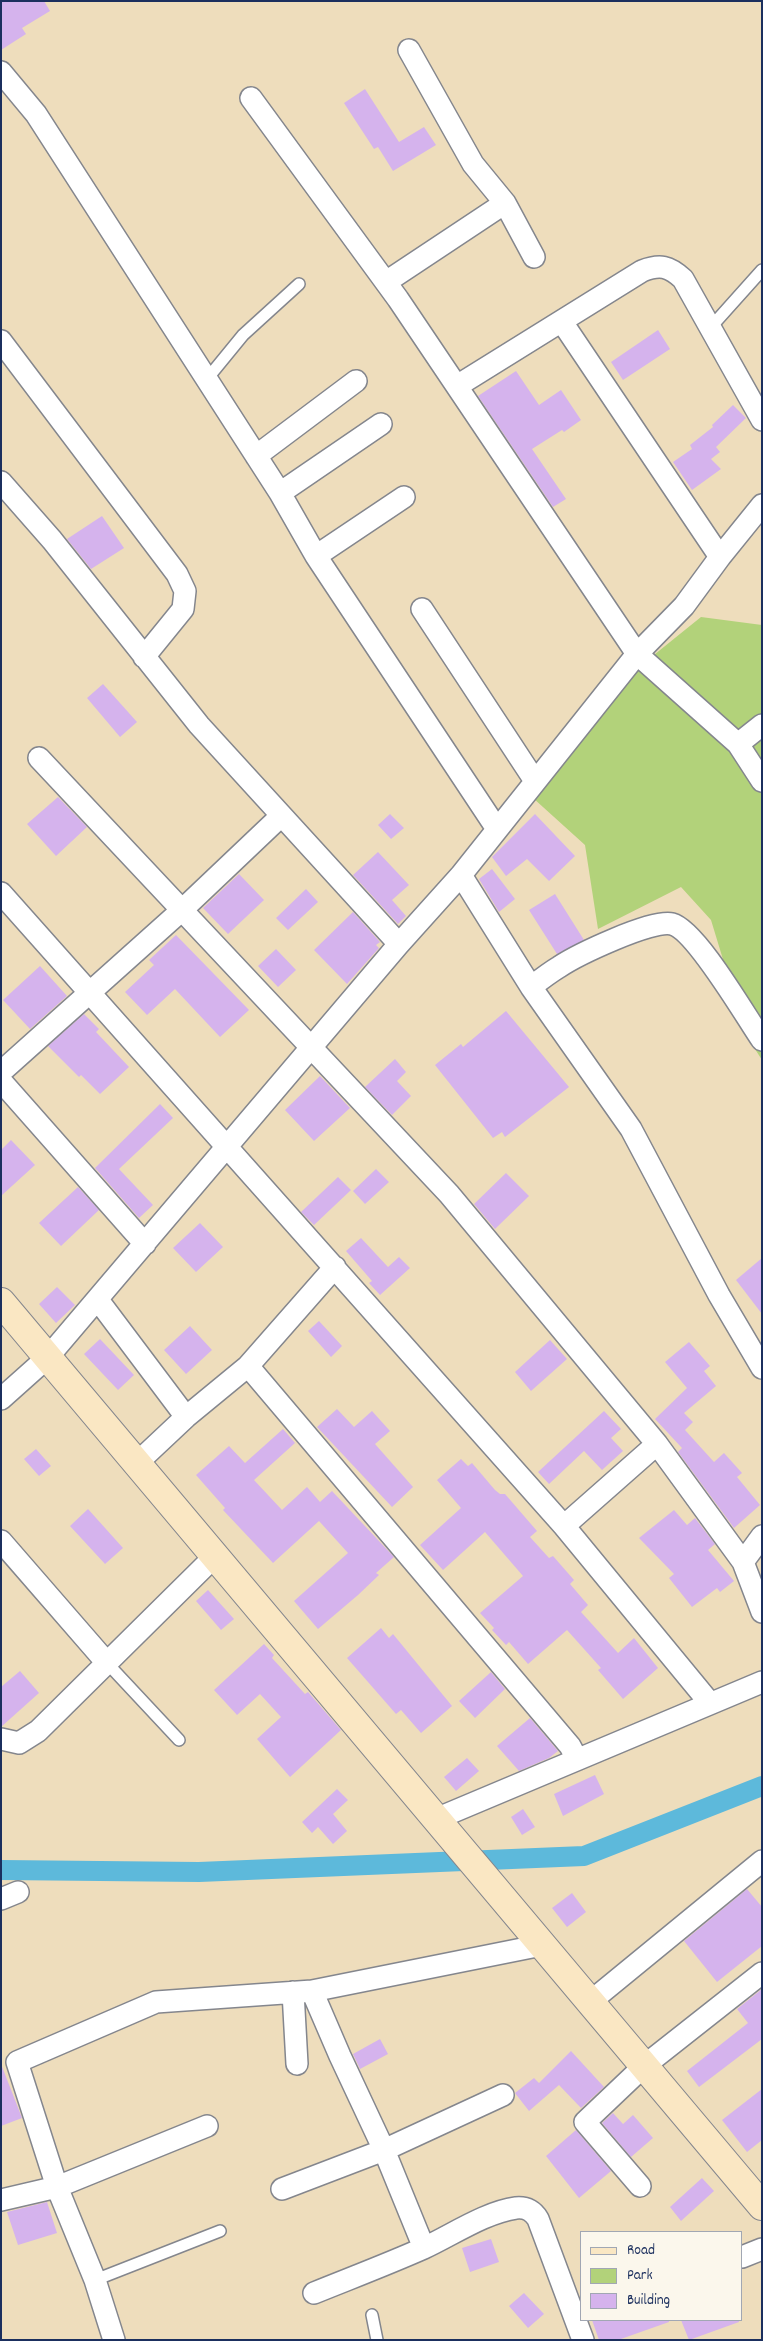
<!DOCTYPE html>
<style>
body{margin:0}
#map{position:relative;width:763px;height:2341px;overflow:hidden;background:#eeddbc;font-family:Dekko,sans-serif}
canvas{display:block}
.frame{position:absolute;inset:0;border:2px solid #1b2f5e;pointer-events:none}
.legend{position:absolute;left:580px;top:2231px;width:162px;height:90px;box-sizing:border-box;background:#fbf7ec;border:1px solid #a1a7b3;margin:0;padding:6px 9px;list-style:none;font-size:15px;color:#1b2f5e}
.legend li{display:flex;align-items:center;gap:10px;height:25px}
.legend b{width:25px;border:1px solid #a1a7b3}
</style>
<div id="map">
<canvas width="763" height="2341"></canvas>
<div class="frame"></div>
<ul class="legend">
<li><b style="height:6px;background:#fae7c3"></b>Road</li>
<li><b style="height:14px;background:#b2d27a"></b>Park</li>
<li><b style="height:14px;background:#d5b3ed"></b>Building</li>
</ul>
</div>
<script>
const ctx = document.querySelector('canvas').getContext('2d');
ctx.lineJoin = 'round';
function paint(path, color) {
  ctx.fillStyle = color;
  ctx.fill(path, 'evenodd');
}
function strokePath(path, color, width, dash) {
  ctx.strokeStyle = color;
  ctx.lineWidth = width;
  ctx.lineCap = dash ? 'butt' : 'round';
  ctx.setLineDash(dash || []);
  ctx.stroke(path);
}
paint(new Path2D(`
 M701,617L762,625V1060L746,1035L711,920L681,887L598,929L585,845L533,798L639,667Z`), '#b2d27a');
strokePath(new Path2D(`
 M1,1870L199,1872L584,1856L762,1786`), '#5db9db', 20);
paint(new Path2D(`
 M1,1H44L50,11L22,28L26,34L1,50Z
 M365,89L399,142L424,127L436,145L393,171L378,147L374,149L344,103Z
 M658,330L670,349L623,380L611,362Z
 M516,371L539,405L561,390L581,420L564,432L562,430L532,449L566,499L553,507L478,396Z
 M733,405L746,418L716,447L720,452L711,459L721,469L692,490L673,462L692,449L690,445L713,427L712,425Z
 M102,516L124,548L91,569L67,539Z
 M103,684L137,722L120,737L87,698Z
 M58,797L87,827L56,856L27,824Z
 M390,814L404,828L391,839L378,825Z
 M535,814L575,856L549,881L527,859L506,876L492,857Z
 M378,852L409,885L392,900L406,916L398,924L353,875Z
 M492,869L515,899L499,912L479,879Z
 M239,874L264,900L228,934L203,908Z
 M306,889L318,902L288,930L276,918Z
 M555,894L584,940L557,954L529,910Z
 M353,912L380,942L376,945L379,948L347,984L314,950Z
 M176,935L249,1010L220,1037L175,989L147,1015L125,992L154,965L149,960Z
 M276,949L296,970L278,987L258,966Z
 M40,966L67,996L30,1029L3,1000Z
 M506,1011L569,1087L505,1137L502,1132L493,1138L435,1065L461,1044L463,1047Z
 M84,1014L99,1029L96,1032L129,1067L100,1094L81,1075L79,1077L48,1046Z
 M395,1059L406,1072L397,1081L411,1096L392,1115L365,1087Z
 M320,1076L350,1108L314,1141L285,1110Z
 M160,1104L173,1118L119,1169L153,1205L139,1218L95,1168Z
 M11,1140L35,1165L1,1196V1150Z
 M376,1169L389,1182L365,1204L353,1191Z
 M506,1173L529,1196L495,1229L474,1204Z
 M338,1177L351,1190L314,1225L301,1212Z
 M78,1187L99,1210L61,1246L39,1223Z
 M200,1223L223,1247L196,1272L173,1248Z
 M361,1238L388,1267L399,1257L410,1268L380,1295L369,1283L372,1281L346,1251Z
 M762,1258V1314L736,1280Z
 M57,1287L75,1305L56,1323L39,1304Z
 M319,1321L342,1346L331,1357L308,1331Z
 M190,1326L212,1350L186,1374L164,1350Z
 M100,1339L134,1375L118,1390L84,1354Z
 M550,1340L567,1359L531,1391L515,1372Z
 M689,1342L710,1366L704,1371L716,1386L684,1413L693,1422L685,1430L714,1462L724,1453L742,1473L737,1477L760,1505L734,1528L678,1452L682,1448L655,1419L687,1388L665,1362Z
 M337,1409L354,1427L372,1411L390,1431L375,1444L413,1487L392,1507L317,1427Z
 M604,1411L621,1429L611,1438L623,1451L602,1470L584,1451L549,1484L538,1472Z
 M283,1429L295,1443L254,1480L282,1510L307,1487L320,1502L332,1491L394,1557L376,1573L379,1575L358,1595L318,1629L294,1601L348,1553L319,1521L273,1563L223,1510L225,1508L196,1475L229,1446L245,1463Z
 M36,1449L51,1466L39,1476L24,1459Z
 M461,1459L468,1466L472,1463L495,1490L500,1494H505L537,1531L530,1537L549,1558L553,1556L574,1580L570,1584L588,1605L581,1612L618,1653L634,1638L658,1668L623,1699L598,1670L601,1668L567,1630L528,1664L509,1642L506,1645L492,1630L494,1628L480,1613L523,1576L485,1532L443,1570L420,1545L461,1508L437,1480Z
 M88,1509L123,1548L105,1564L70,1526Z
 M674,1510L687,1525L695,1518L715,1544L708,1550L734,1581L720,1592L717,1588L692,1607L669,1578L674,1574L639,1538Z
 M208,1590L234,1619L221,1630L196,1601Z
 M381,1628L389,1638L393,1634L452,1706L421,1733L401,1710L396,1714L347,1658Z
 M264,1644L274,1655L272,1658L305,1694L308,1692L341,1730L290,1777L257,1739L281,1717L260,1694L237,1715L214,1690Z
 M20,1671L39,1693L1,1727V1687Z
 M491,1672L505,1689L475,1718L459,1701Z
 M530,1718L558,1751L549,1758L519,1771L497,1746Z
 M467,1758L479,1771L456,1791L444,1777Z
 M595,1775L604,1794L563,1816L554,1794Z
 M337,1789L348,1800L333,1814L347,1831L333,1844L318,1827L312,1833L302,1822Z
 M523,1809L535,1827L522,1835L511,1817Z
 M747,1889L762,1907V1946L717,1982L684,1941Z
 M572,1893L586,1912L567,1927L552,1908Z
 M762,1989V2039L699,2087L687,2071L748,2023L737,2009Z
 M380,2039L388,2054L360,2069L353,2054Z
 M571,2051L604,2087L581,2108L559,2085L529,2111L515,2093L534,2078L539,2083Z
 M1,2064L22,2118L1,2126Z
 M762,2089V2140L747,2152L722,2120Z
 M613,2113L623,2124L633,2115L653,2138L631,2157L602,2123Z
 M576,2130L611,2171L579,2198L546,2156Z
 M702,2178L714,2191L681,2221L670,2207Z
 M47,2202L57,2233L18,2245L7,2212Z
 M491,2239L499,2262L470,2272L462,2248Z
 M524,2293L544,2314L528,2328L509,2306Z
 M592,2320H669V2322L618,2340H599Z
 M681,2320H739V2322L689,2340Z`), '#d5b3ed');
const lane = new Path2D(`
 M711,327L762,270
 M207,379L243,335L299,284
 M107,1663L179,1740
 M95,2280L220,2231
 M372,2315L377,2340`);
const street = new Path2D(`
 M409,50L473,164L505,203L534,257
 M1,72L36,114L280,493L316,556L497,829
 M251,98L398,299L637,654L738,744L762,781
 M386,282L505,203
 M562,322L720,557
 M1,341L177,574L185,591L183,609L144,657
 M457,386L642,271C660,264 669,266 683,279L762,420
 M256,456L356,381
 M1,482L52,540L199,725L399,944
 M280,493L381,424
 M316,556L404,497
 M422,609L535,781
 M738,744L762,725
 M39,758L449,1194L657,1444L743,1562L762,1612
 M461,875L531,987L631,1129L719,1295L762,1368
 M1,893L564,1526L709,1702
 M531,987C540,980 549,973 559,967C577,955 652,919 672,924C696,930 746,1017 762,1040
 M1,1072L182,910L281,816
 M1,1081L145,1244
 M98,1300L186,1417
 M248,1366L335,1267
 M1,1399L48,1357L399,944L461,875L637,654L684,606L720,557L762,505
 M137,1463L186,1417L248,1366L570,1746L577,1759
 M564,1526L657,1444
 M1,1541L107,1663
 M743,1562L762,1536
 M1,1739L19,1743L38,1731L215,1556
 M436,1819L762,1682
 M1,1899L18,1892
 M312,1991L340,2056L384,2150L424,2248
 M293,1992L297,2064
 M590,2002L762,1861
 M640,2186L585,2122L644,2066L762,1973
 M282,2189L384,2150L503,2095
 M1,2200L57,2187L207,2126
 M742,2257L762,2249
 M314,2293C351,2278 388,2264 424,2248C452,2235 486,2212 516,2208C527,2207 533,2211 538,2219L583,2340
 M114,2340L95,2280L57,2187L17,2062L156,2002L312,1991L542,1945`);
const secondary = new Path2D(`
 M1,1302L762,2206`);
strokePath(lane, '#84868d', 14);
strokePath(street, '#84868d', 24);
strokePath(secondary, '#84868d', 30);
strokePath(lane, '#fff', 11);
strokePath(street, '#fff', 21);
strokePath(secondary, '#fae7c3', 28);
</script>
